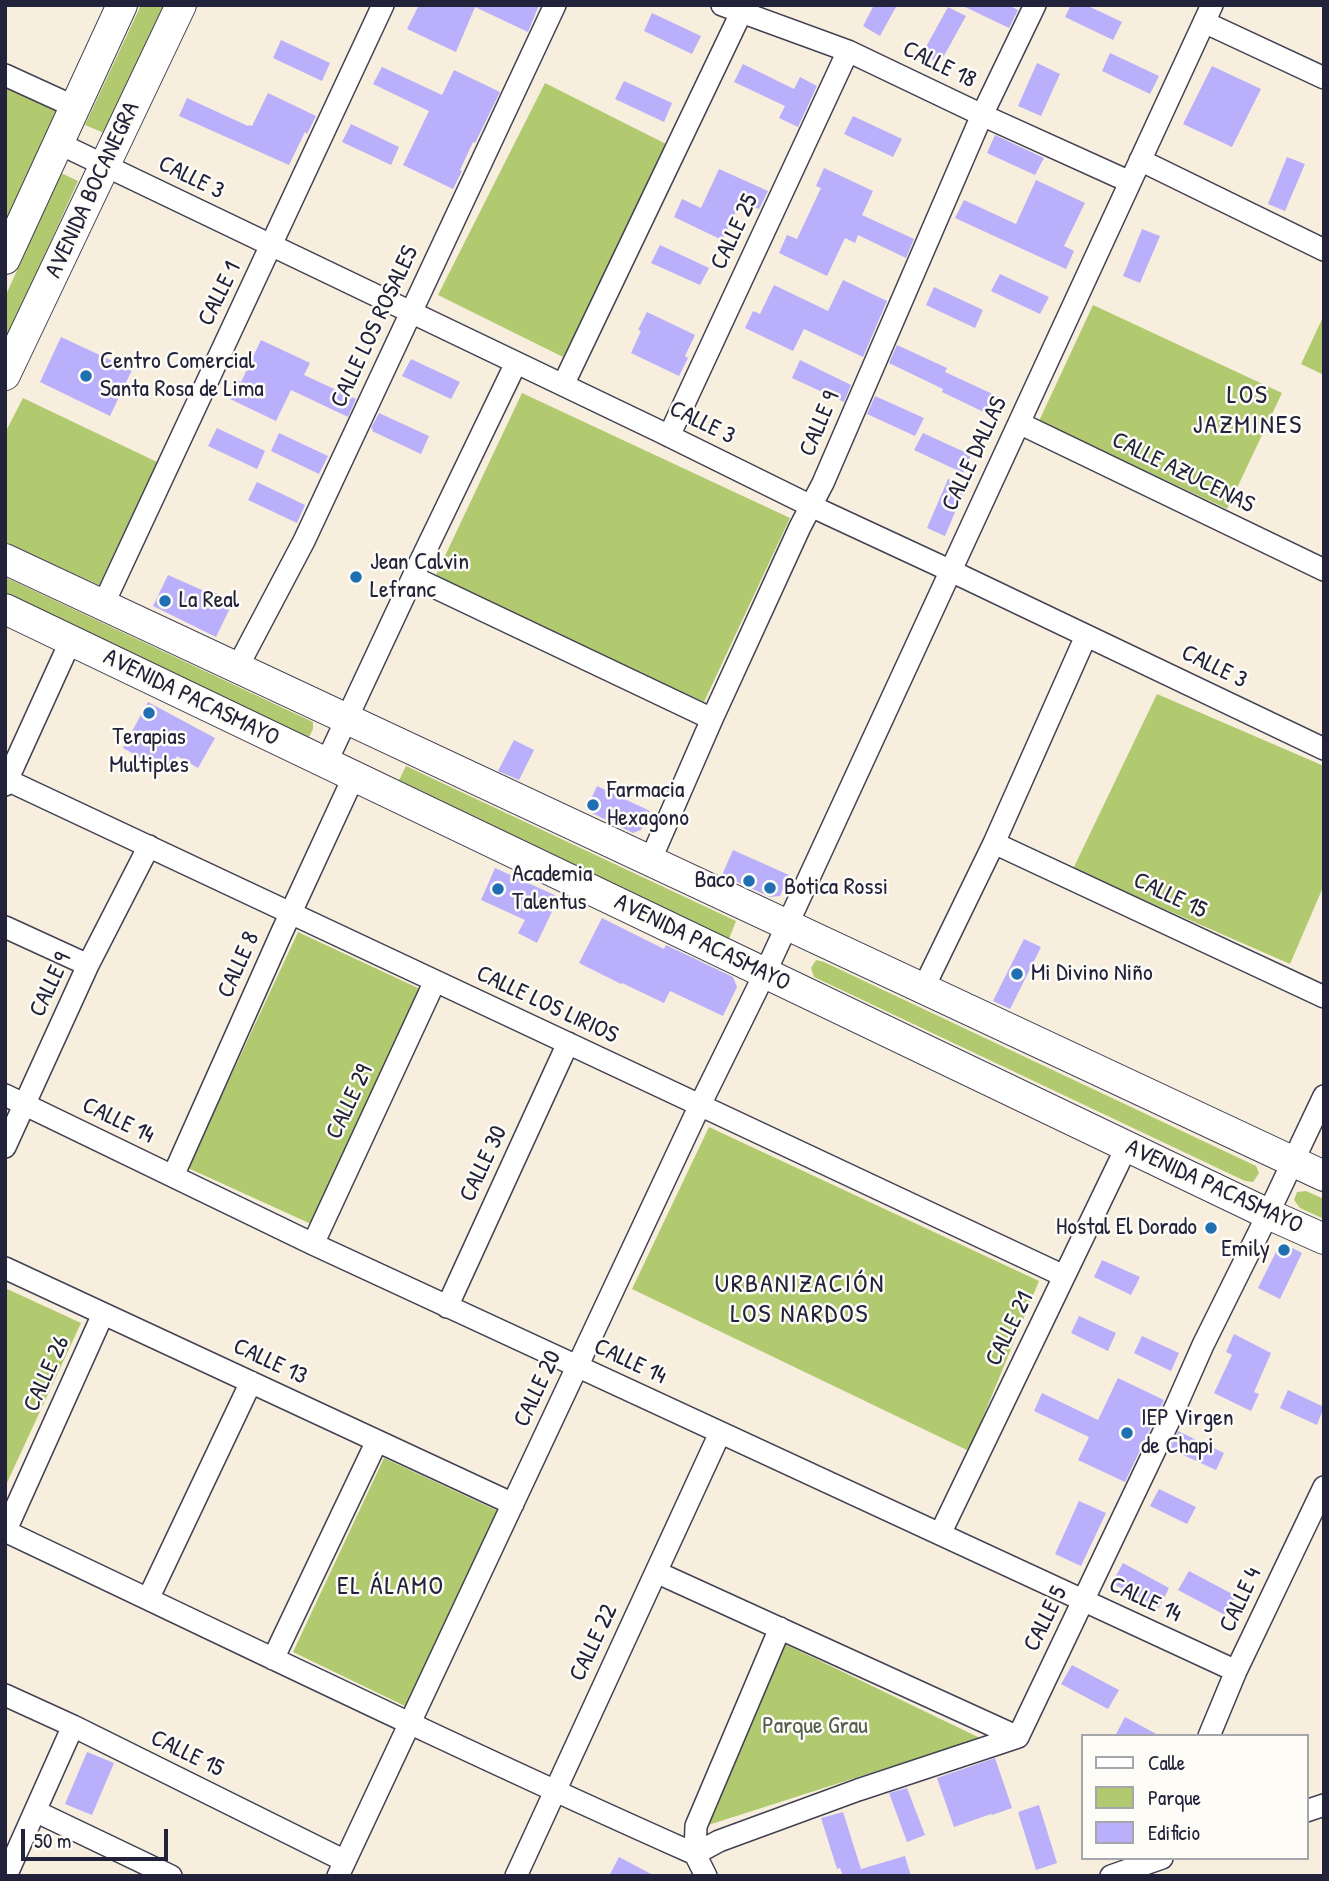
<!DOCTYPE html>
<meta charset="utf-8">
<style>
body{margin:0}
#map{position:relative;width:1329px;height:1881px;overflow:hidden;background:#f8eedd;font-family:"Patrick Hand",sans-serif}
canvas{display:block}
.frame{position:absolute;inset:0;border:7px solid #22223b;pointer-events:none}
.legend{position:absolute;left:1081px;top:1734px;width:228px;height:126px;box-sizing:border-box;background:#fdfcf7;border:2px solid #a5a5ac;margin:0;padding:9px 12px;list-style:none;font-size:21px;color:#22223b}
.legend li{display:flex;align-items:center;gap:14px;height:35px}
.legend b{width:35px;border:2px solid #a5a5ac}
.scale{position:absolute;left:21px;top:1829px;width:147px;height:32px;box-sizing:border-box;border:4px solid #22223b;border-top:0;padding-left:9px;font-size:21px;line-height:24px;white-space:nowrap;color:#22223b;-webkit-text-stroke:5px #fdfcf7;paint-order:stroke}
</style>
<div id="map">
<canvas width="1329" height="1881"></canvas>
<div class="frame"></div>
<ul class="legend">
<li><b style="height:9px;background:#fff"></b>Calle</li>
<li><b style="height:19px;background:#b1ca6f"></b>Parque</li>
<li><b style="height:19px;background:#baaffa"></b>Edificio</li>
</ul>
<div class="scale">50 m</div>
</div>
<script>
const ctx = document.querySelector('canvas').getContext('2d');
ctx.lineJoin = 'round';
function paint(path, color) {
  ctx.fillStyle = color;
  ctx.fill(path, 'evenodd');
}
function strokePath(path, color, width, dash) {
  ctx.strokeStyle = color;
  ctx.lineWidth = width;
  ctx.lineCap = dash ? 'butt' : 'round';
  ctx.setLineDash(dash || []);
  ctx.stroke(path);
}
function label(font, color, halo, rows, align = 'center') {
  ctx.font = font + ' "Patrick Hand",sans-serif';
  ctx.lineWidth = 5;
  ctx.setLineDash([]);
  ctx.textBaseline = 'middle';
  ctx.strokeStyle = halo;
  ctx.fillStyle = color;
  for (const [text, x, y, turn = 0] of rows) {
    ctx.save();
    ctx.translate(x, y);
    ctx.rotate((+turn || 0) * Math.PI / 180);
    ctx.textAlign = isNaN(turn) ? turn : align;
    if (halo) ctx.strokeText(text, 0, 0);
    ctx.fillText(text, 0, 0);
    ctx.restore();
  }
}
paint(new Path2D(`
 M141,5H164L104,133L85,125Z
 M545,83L670,146L563,357L438,295Z
 M5,87L59,111L5,228Z
 M61,173L78,181L5,343V297Z
 M1093,305L1282,393L1227,509L1039,421Z
 M1324,315V375L1301,364Z
 M522,393L790,518L704,702L435,577Z
 M23,398L157,462L99,585L5,542V433Z
 M5,577L313,722V729L308,739L5,600Z
 M1157,694L1324,766V885L1290,964L1073,869Z
 M406,766L736,921L729,939L399,780Z
 M298,932L420,989L311,1224L188,1168Z
 M816,960L824,962L1256,1166L1259,1173L1253,1182L1245,1181L814,977L811,968Z
 M709,1127L1039,1281L969,1451L632,1289Z
 M1306,1191L1324,1199V1219L1300,1208L1294,1200L1297,1192Z
 M5,1288L81,1323L5,1487Z
 M384,1458L498,1511L407,1707L293,1652Z
 M785,1644L980,1738L702,1827Z`), '#b1ca6f');
paint(new Path2D(`
 M419,5H539L528,32L475,7L456,52L407,29Z
 M874,5H897L880,36L863,26Z
 M961,5H1008L1018,10L1009,28Z
 M1071,5H1086L1122,22L1113,40L1065,17Z
 M948,7L966,16L940,63L922,54Z
 M652,13L701,36L692,54L644,31Z
 M281,40L330,63L322,81L273,58Z
 M1110,53L1159,76L1150,94L1102,71Z
 M1037,63L1060,74L1041,116L1018,106Z
 M743,64L794,89L800,77L817,86L798,127L779,118L785,106L734,82Z
 M1212,66L1261,89L1232,147L1183,124Z
 M382,67L442,95L454,70L500,92L475,143L473,142L460,170L462,171L453,189L403,165L429,111L373,84Z
 M624,81L672,103L664,122L615,99Z
 M268,93L316,116L307,134L305,132L289,165L179,116L187,98L248,126L249,125L252,126Z
 M853,116L902,139L893,157L844,134Z
 M351,124L399,147L391,165L342,142Z
 M995,135L1044,158L1035,175L987,153Z
 M1287,157L1305,164L1285,211L1268,204Z
 M824,168L873,191L862,215L914,239L906,258L858,235L855,243L845,238L827,276L779,253L787,235L797,239L821,188L816,186Z
 M719,169L768,191L759,209L741,201L722,240L674,217L682,199L701,208Z
 M1036,180L1085,203L1064,246L1074,251L1066,269L955,218L964,200L1016,224Z
 M1142,229L1160,236L1140,283L1123,276Z
 M660,245L709,268L700,285L651,263Z
 M1000,274L1049,297L1040,314L991,291Z
 M843,280L887,301L863,357L804,329L793,351L745,328L753,311L760,314L774,285L828,311Z
 M934,287L983,310L975,328L926,305Z
 M647,312L695,335L685,356L688,358L679,376L631,353L641,331L638,330Z
 M61,337L132,370L110,416L40,382Z
 M261,340L310,363L304,375L356,399L348,417L291,390L276,421L228,398L236,380L241,382Z
 M897,345L947,368L945,372L999,397L990,415L942,392L943,389L889,363Z
 M411,359L460,382L451,399L402,376Z
 M800,360L851,385L844,402L792,378Z
 M875,396L924,418L915,436L867,414Z
 M379,413L429,436L421,454L372,431L373,429L371,428Z
 M217,428L265,451L257,469L208,446Z
 M279,433L328,456L319,474L271,451Z
 M923,433L971,455L963,473L914,450Z
 M948,479L966,486L945,536L927,528Z
 M257,482L305,505L297,523L248,500Z
 M168,575L211,594L212,591L233,602L216,637L153,606Z
 M148,702L215,738L198,768L177,756L168,773L123,748Z
 M514,740L534,750L519,780L498,771Z
 M597,786L650,811L641,830L633,833L586,810Z
 M733,850L789,875L780,896L770,897L722,875Z
 M495,868L559,897L537,943L518,933L525,920L481,900Z
 M602,918L664,949L666,945L733,977L737,987L723,1016L670,991L664,1003L622,983L621,984L579,963Z
 M1024,939L1041,947L1010,1009L993,1001Z
 M1281,1242L1302,1253L1280,1299L1258,1288Z
 M1102,1260L1140,1277L1131,1295L1094,1277Z
 M1079,1316L1116,1333L1108,1351L1071,1333Z
 M1234,1334L1271,1353L1254,1392L1259,1394L1251,1411L1214,1393L1232,1355L1226,1352Z
 M1142,1336L1179,1353L1171,1371L1134,1353Z
 M1118,1378L1164,1400L1125,1482L1078,1460L1089,1437L1034,1411L1042,1393L1098,1420Z
 M1288,1390L1324,1407L1317,1425L1280,1408Z
 M1178,1431L1224,1453L1216,1470L1170,1449Z
 M1159,1489L1196,1507L1187,1524L1150,1506Z
 M1079,1501L1106,1513L1081,1566L1055,1554Z
 M1123,1563L1169,1588L1159,1608L1112,1583Z
 M1189,1571L1236,1596L1225,1615L1178,1590Z
 M1072,1665L1119,1690L1108,1709L1061,1684Z
 M1125,1717L1160,1736H1115Z
 M87,1752L114,1763L92,1815L65,1804Z
 M995,1758L1012,1808L992,1815L991,1814L954,1827L937,1778Z
 M907,1788L925,1835L907,1842L889,1793Z
 M1039,1805L1057,1863L1036,1870L1018,1812Z
 M843,1812L861,1869L905,1856L911,1876H843L840,1868L837,1869L821,1818Z
 M619,1857L655,1876H609Z`), '#baaffa');
const street = new Path2D(`
 M722,5L848,51L982,115L1130,182
 M1204,22L1324,78
 M5,75L75,107
 M58,143L659,431L811,506L951,571L1324,749
 M1140,160L1324,250
 M563,385L741,13
 M1019,423L1324,570
 M669,436L848,51
 M413,577L712,719
 M103,605L383,5
 M237,668L304,541L555,5
 M326,763L421,560L516,363
 M7,780L1064,1276
 M5,785L71,640
 M994,843L1324,997
 M650,861L712,719L800,527L823,483L982,115L1035,5
 M5,927L88,965
 M923,989L994,843L1086,636
 M5,1095L313,1244L1236,1671
 M5,1147L88,965L149,846
 M173,1176L281,934L354,776
 M313,1244L435,981
 M5,1268L513,1504
 M447,1307L568,1043
 M5,1531C235,1640 463,1751 695,1854L706,1876
 M5,1532L103,1314
 M940,1534L1127,1146
 M656,1572L1018,1737
 M148,1599L251,1382
 M273,1659L377,1441
 M5,1695L73,1726L345,1861
 M1209,1736L1236,1671L1324,1487
 M35,1811L171,1876
 M1306,1811L1324,1805
 M695,1854L719,1841L858,1790L1018,1737L1176,1406L1203,1345L1268,1214L1324,1096
 M695,1854L696,1826L780,1628
 M6,1876L73,1726
 M338,1876L700,1105L765,973L1212,5
 M516,1876L720,1433
 M1111,1876L1162,1858`);
const secondary = new Path2D(`
 M5,259L122,5
 M5,375L181,5
 M5,559L1324,1176
 M5,609L1268,1214L1324,1239`);
strokePath(street, '#424153', 24);
strokePath(secondary, '#424153', 32);
strokePath(street, '#fff', 21);
strokePath(secondary, '#fff', 30);
for (const [x, y, r, color] of [
 [86,376,7,"#1f6fb2"],
 [356,577,7,"#1f6fb2"],
 [165,601,7,"#1f6fb2"],
 [149,713,7,"#1f6fb2"],
 [593,805,7,"#1f6fb2"],
 [749,881,7,"#1f6fb2"],
 [770,888,7,"#1f6fb2"],
 [498,889,7,"#1f6fb2"],
 [1017,974,7,"#1f6fb2"],
 [1211,1228,7,"#1f6fb2"],
 [1284,1250,7,"#1f6fb2"],
 [1127,1433,7,"#1f6fb2"]
]) {
  const dot = new Path2D();
  dot.arc(x, y, r, 0, 2 * Math.PI);
  ctx.fillStyle = color;
  ctx.fill(dot);
  strokePath(dot, '#fdfcf7', 2.5);
}
label('24px', '#22223b', '#fdfcf7', [
 ["CALLE 18",939,65,26],
 ["CALLE 3",191,178,26],
 ["AVENIDA BOCANEGRA",93,190,-65],
 ["CALLE 25",735,232,-65],
 ["CALLE 1",220,294,-64],
 ["CALLE LOS ROSALES",375,327,-65],
 ["CALLE 3",702,423,26],
 ["CALLE 9",820,424,-67],
 ["CALLE DALLAS",975,454,-65],
 ["CALLE AZUCENAS",1183,473,26],
 ["CALLE 3",1214,667,26],
 ["AVENIDA PACASMAYO",191,698,26],
 ["CALLE 15",1170,896,25],
 ["AVENIDA PACASMAYO",702,943,26],
 ["CALLE 8",239,965,-66],
 ["CALLE 9",51,985,-65],
 ["CALLE LOS LIRIOS",547,1005,25],
 ["CALLE 29",350,1102,-65],
 ["CALLE 14",118,1121,26],
 ["CALLE 30",484,1164,-65],
 ["AVENIDA PACASMAYO",1214,1187,25],
 ["CALLE 21",1010,1329,-64],
 ["CALLE 13",270,1362,25],
 ["CALLE 14",630,1362,25],
 ["CALLE 26",47,1374,-66],
 ["CALLE 20",538,1389,-65],
 ["CALLE 14",1145,1600,25],
 ["CALLE 4",1241,1600,-65],
 ["CALLE 5",1046,1619,-64],
 ["CALLE 22",594,1643,-65],
 ["CALLE 15",187,1754,26]
]);
label('24px', '#22223b', '#fdfcf7', [
 ["Centro Comercial",100,362],
 ["Santa Rosa de Lima",100,390],
 ["Jean Calvin",370,563],
 ["Lefranc",370,591],
 ["La Real",179,601],
 ["Terapias",149,738,"center"],
 ["Multiples",149,766,"center"],
 ["Farmacia",607,791],
 ["Hexagono",607,819],
 ["Academia",512,875],
 ["Talentus",512,903],
 ["Baco",735,881,"right"],
 ["Botica Rossi",784,888],
 ["Mi Divino Niño",1031,974],
 ["Hostal El Dorado",1197,1228,"right"],
 ["Emily",1270,1250,"right"],
 ["IEP Virgen",1141,1419],
 ["de Chapi",1141,1447]
], 'left');
label('24px', '#545d4d', '#fdfcf7', [
 ["Parque Grau",815,1727]
]);
ctx.letterSpacing = '2px';
label('26px', '#22223b', '#fdfcf7', [
 ["LOS",1248,396],
 ["JAZMINES",1248,426],
 ["URBANIZACIÓN",800,1285],
 ["LOS NARDOS",800,1315],
 ["EL ÁLAMO",391,1587]
]);
ctx.letterSpacing = '0px';
</script>
